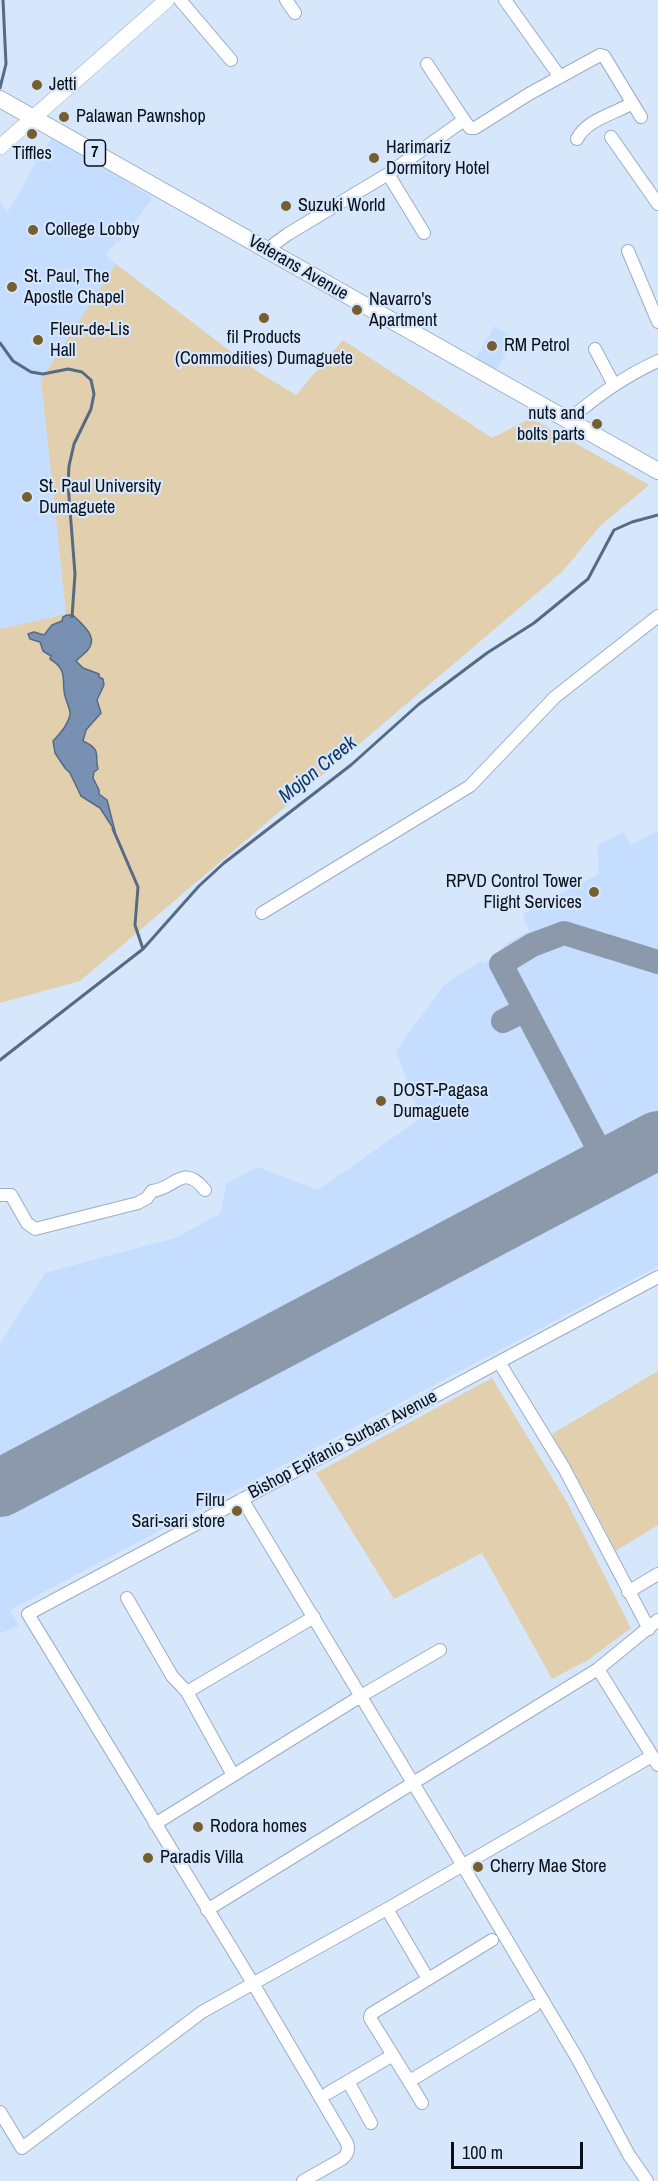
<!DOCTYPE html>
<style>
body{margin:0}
#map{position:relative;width:658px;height:2181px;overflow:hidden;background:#d6e6fb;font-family:"Archivo Narrow",sans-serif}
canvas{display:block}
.scale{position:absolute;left:451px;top:2142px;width:132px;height:27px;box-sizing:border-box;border:3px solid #091019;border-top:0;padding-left:8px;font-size:18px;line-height:21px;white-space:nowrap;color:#091019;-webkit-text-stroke:4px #d6e6fb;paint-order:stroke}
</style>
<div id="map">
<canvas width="658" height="2181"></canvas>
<div class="scale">100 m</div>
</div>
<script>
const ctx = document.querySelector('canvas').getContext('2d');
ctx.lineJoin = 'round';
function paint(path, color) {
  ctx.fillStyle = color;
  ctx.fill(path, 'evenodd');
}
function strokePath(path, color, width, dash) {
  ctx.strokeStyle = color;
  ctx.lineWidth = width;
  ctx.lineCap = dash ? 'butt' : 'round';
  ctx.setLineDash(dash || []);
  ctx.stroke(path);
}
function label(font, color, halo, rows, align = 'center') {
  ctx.font = font + ' "Archivo Narrow",sans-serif';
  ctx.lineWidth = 4.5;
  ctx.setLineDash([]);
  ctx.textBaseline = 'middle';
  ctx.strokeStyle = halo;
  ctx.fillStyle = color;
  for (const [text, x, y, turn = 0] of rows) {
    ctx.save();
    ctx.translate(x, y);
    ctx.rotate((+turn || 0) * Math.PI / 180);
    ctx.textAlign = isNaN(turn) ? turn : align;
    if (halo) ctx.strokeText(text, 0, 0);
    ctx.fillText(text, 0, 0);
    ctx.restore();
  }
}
paint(new Path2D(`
 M54,136L153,198L119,242L117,241L105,255L116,264L41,380L66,614L0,629V203L7,212L17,198L41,152Z
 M495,326L515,339L496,370L475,359Z
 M658,831V1266L10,1610L19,1626L0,1633V1344L45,1273L175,1238L220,1214L227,1183L258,1167L318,1190L421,1118L396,1051L444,985L482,960L484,963L506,951L503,945L529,931L523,914L599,874L597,846L623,832L631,845Z`), '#c5ddfe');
paint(new Path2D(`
 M116,264L255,370L296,395L343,340L492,438L531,418L649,485L600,526L563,571L80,981L0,1003V629L66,614L41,380Z
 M658,1371V1525L616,1551L584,1490L552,1434Z
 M492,1378L568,1504L631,1628L588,1660L552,1679L482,1553L394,1599L316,1473Z`), '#e1cfae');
const water = new Path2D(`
 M67,615H73C82,625 100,637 87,651C83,655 79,658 76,661L83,668L99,674V677L103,679L104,685L97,700L101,713L86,730L83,741C103,750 94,756 98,769L94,772L93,778L99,790V794L107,800L115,831L100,808L81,796L70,773L65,768L55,753L53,741C61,733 68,725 70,715C71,709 66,702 65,696C61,681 69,670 50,659L51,656L43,651L40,642L30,639L28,634L34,632L44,635L52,625L62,621L63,617Z`);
paint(water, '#7891b2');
strokePath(water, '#576a84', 1.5);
strokePath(new Path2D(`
 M0,88L6,64L3,0
 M0,343L13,361L31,372L43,374L68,369L82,372L91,380L94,394L91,409L74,444L69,466L68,484L75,574L72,617
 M113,829L138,887L135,925L143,949
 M0,1060L143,949L199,886L224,863L351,765L419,704L487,653L534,623L588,579L614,530L632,522L658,515`), '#576a84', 3);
strokePath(new Path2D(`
 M503,1021L525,1010
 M608,1167L501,964L532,945L564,933L658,962`), '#8c99aa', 24);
strokePath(new Path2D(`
 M0,1488L658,1140`), '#8c99aa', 58);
const minor = new Path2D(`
 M180,0L231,60
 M286,0L295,13
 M505,0L560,77
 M427,64L464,120
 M611,137L658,204
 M577,139C587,119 615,114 632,103
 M388,174L424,233
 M266,250L288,234L388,174L464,120L470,128H475L529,94L600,55L604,56L641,117
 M628,251L658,322
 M595,349L614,385
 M568,421C595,397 625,376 658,361
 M262,913L470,786L555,697L658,616
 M0,1195H11L27,1223L35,1229L138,1203L147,1198L152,1191C175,1189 183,1162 205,1190
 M499,1362L564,1468L649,1629
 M242,1499L463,1866L577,2058L629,2155L647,2181
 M628,1592L658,1574
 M127,1598L172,1676L187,1692L233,1775
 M598,1669L658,1765
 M187,1692L314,1617
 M155,1824L361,1696L440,1650
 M387,1909L428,1979
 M207,1910L598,1669L658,1620
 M492,1940L371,2014L370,2018L407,2078L413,2079L534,2006
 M407,2078L422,2103
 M328,2093L352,2079
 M0,2112L22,2148L202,2012L387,1909L652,1756
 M371,2123L349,2083L352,2079L393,2055
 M303,2181L342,2159C348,2154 349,2150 347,2143L254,1985L28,1614L658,1277`);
const major = new Path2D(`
 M0,147L167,0`);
const highway = new Path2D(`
 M0,99L658,471`);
strokePath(minor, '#9aadc7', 14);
strokePath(major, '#9aadc7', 16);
strokePath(highway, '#9aadc7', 18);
strokePath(minor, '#fff', 12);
strokePath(major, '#fff', 15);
strokePath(highway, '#fff', 16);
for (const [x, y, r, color] of [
 [37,85,6,"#765f2f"],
 [64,117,6,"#765f2f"],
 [32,134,6,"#765f2f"],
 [374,158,6,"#765f2f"],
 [286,206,6,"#765f2f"],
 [33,230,6,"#765f2f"],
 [12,287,6,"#765f2f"],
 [357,310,6,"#765f2f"],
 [264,318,6,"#765f2f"],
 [38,340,6,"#765f2f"],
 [492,346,6,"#765f2f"],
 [597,424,6,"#765f2f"],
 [27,497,6,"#765f2f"],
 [594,892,6,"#765f2f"],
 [381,1101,6,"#765f2f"],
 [237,1511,6,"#765f2f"],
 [198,1827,6,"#765f2f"],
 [148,1858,6,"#765f2f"],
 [478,1867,6,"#765f2f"]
]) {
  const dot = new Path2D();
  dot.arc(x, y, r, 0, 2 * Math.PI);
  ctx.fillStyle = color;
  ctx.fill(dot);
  strokePath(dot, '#d6e6fb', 2);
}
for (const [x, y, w] of [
 [95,153,21]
]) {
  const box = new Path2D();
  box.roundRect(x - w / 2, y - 13, w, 26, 4.5);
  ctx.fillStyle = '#d6e6fb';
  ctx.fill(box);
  strokePath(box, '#091019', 1.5);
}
label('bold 16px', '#091019', null, [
 ["7",95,153]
]);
label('18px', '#091019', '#d6e6fb', [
 ["Jetti",49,85],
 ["Palawan Pawnshop",76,117],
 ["Harimariz",386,148],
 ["Dormitory Hotel",386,169],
 ["Tiffles",32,154,"center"],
 ["Suzuki World",298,206],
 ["College Lobby",45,230],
 ["St. Paul, The",24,277],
 ["Apostle Chapel",24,298],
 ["Navarro's",369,300],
 ["Apartment",369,321],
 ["Fleur-de-Lis",50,330],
 ["Hall",50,351],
 ["fil Products",264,338,"center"],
 ["(Commodities) Dumaguete",264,359,"center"],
 ["RM Petrol",504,346],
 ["nuts and",585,414,"right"],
 ["bolts parts",585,435,"right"],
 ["St. Paul University",39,487],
 ["Dumaguete",39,508],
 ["RPVD Control Tower",582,882,"right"],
 ["Flight Services",582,903,"right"],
 ["DOST-Pagasa",393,1091],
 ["Dumaguete",393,1112],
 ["Filru",225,1501,"right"],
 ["Sari-sari store",225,1522,"right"],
 ["Rodora homes",210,1827],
 ["Paradis Villa",160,1858],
 ["Cherry Mae Store",490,1867]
], 'left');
label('18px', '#091019', '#d6e6fb', [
 ["Veterans Avenue",298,268,30],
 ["Bishop Epifanio Surban Avenue",343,1445,-28]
]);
label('italic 20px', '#143764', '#d6e6fb', [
 ["Mojon Creek",318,770,-39]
]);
</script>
